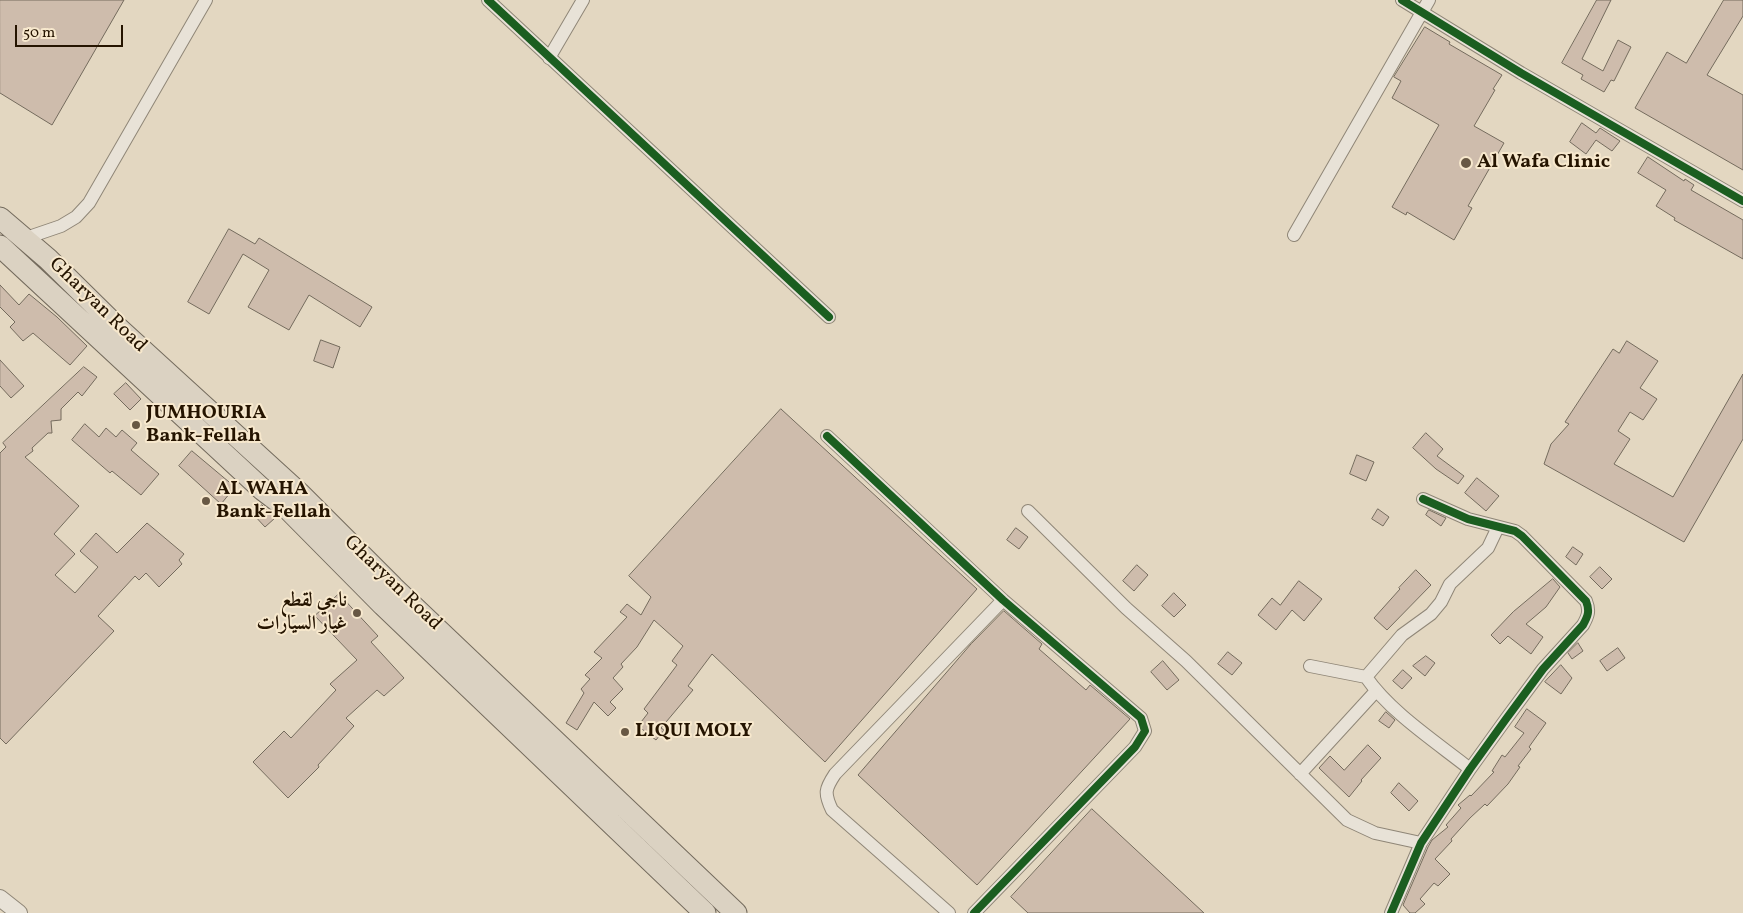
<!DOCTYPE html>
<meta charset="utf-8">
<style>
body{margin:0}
#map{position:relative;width:1743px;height:913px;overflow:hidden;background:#e3d7c1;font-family:Vollkorn,serif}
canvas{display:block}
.scale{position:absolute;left:15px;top:25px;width:108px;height:22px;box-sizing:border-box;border:2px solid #251400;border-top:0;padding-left:6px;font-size:15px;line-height:18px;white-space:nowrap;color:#251400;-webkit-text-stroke:4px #f7e8cd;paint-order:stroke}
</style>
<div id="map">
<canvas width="1743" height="913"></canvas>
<div class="scale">50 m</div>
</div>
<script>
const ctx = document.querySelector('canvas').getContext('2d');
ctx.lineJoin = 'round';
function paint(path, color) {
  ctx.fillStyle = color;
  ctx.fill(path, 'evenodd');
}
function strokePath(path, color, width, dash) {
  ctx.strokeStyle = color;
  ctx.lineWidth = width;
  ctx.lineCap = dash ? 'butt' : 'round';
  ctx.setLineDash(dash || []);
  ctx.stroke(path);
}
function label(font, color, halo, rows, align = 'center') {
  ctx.font = font + ' Vollkorn,Amiri,serif';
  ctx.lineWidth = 4;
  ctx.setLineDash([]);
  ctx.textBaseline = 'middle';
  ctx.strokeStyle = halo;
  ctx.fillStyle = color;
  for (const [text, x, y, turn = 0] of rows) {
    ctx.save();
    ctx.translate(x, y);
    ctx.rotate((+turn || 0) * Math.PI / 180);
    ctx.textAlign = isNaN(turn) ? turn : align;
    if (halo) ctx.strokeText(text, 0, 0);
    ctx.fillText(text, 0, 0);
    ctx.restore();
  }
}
const building = new Path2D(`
 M0,0H124L52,125L0,93Z
 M1597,0H1611L1582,59L1603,71L1618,40L1631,47L1614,81L1611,80L1604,92L1581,79L1583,75L1562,63Z
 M1724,0H1743V16L1707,75L1743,95V170L1635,108L1667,52L1686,63Z
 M1425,27L1450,42L1449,44L1502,75L1493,89L1495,90L1474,126L1504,143L1468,206L1472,208L1454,240L1407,212L1406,215L1392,207L1439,125L1392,98L1401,81L1394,77Z
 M1582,123L1596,133L1600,128L1620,141L1612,151L1596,140L1586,154L1570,142Z
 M1648,157L1684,181L1685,179L1694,185L1691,190L1743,220V259L1674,220L1675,218L1656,206L1666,190L1638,173Z
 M229,229L255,244L259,238L372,307L360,327L309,295L289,330L248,307L269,270L243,254L209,314L188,302Z
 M0,285L19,305L29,294L57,317L87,346L70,365L33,333L23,341L10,327L15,322L0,307Z
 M321,340L340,347L333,368L314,361Z
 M1627,341L1658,361L1640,388L1657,399L1643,420L1630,412L1618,431L1630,439L1614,464L1673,497L1743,374V439L1684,542L1544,464L1551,444L1569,424L1565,422L1613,349L1619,353Z
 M0,360L24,386L11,398L0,386Z
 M84,367L97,377L82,396L78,392L61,409V420L51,421L52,433H48L32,448L33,451L25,457L79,506L54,534L75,554L55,575L75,593L98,567L80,551L96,533L117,553L147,523L184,554L179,560L182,564L159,587L146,573L139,580L135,576L98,616L114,631L6,744L0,738V453L6,447L3,443Z
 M126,383L141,399L130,410L114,394Z
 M781,409L977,589L825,762L712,654L688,686L693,690L661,728L664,730L656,740L638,726L648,713L644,709L677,665L672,661L683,646L654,620L637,647L621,664L623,667L613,678L623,689L610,702L616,708L608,716L594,702L577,730L566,723L584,693L581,689L590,679L585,675L602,658L594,652L627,617L620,612L627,604L641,615L651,597L629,576Z
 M85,424L99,437L106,428L116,437L122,430L137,443L131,450L159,474L141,495L112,471L110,473L72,440Z
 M1426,433L1443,449L1437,456L1464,476L1458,484L1436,469L1413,448Z
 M192,451L235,487L221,504L179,466Z
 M1357,455L1374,462L1366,481L1350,474Z
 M1477,478L1499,496L1486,511L1465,493Z
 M262,505L275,518L265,527L253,514Z
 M1378,509L1389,517L1383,526L1372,519Z
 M1429,510L1446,518L1441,526L1426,515Z
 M1016,528L1028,537L1019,549L1007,540Z
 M1573,547L1583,554L1576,565L1566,557Z
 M1137,565L1148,575L1134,591L1123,581Z
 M1600,567L1612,579L1602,589L1590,577Z
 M1416,570L1431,585L1387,630L1374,618L1400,589L1399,588Z
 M1553,579L1560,587L1546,607L1526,624L1543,637L1531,654L1508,636L1500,644L1491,635L1513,612Z
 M1299,581L1322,599L1304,621L1292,610L1276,630L1258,615L1272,598L1280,605Z
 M1174,593L1186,605L1174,617L1162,606Z
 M339,594L378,636L371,642L404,678L384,696L377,690L346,718L354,726L318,765L319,767L288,798L253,762L284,731L291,738L336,690L330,684L357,660L315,616Z
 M1004,611L1042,644L1039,649L1086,690L1090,685L1130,719L977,885L858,775L971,644Z
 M1578,643L1583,651L1572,659L1568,653Z
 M1618,648L1625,658L1607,671L1600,661Z
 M1228,652L1242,663L1232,675L1218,664Z
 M1426,656L1435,663L1425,676L1413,666Z
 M1163,661L1179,680L1167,690L1151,672Z
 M1561,665L1572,678L1561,694L1545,682Z
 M1403,670L1412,678L1402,689L1393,681Z
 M1527,709L1546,723L1529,747L1531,749L1518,766L1520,767L1508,784L1487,806L1485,804L1470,818L1451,839L1452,841L1435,859L1450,874L1438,886L1434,883L1420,899L1425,904L1415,913H1410L1403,905L1428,847L1432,840L1448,827L1446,825L1461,808L1458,805L1470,795L1471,796L1494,772L1492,771L1502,755L1505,757L1524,733L1515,727Z
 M1386,712L1395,720L1389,728L1379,721Z
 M1368,745L1381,758L1361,780L1362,781L1349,797L1319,768L1330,756L1344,770Z
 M1399,783L1418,801L1409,811L1391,793Z
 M1092,809L1204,913H1028L1011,897Z`);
paint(building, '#cebcac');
strokePath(building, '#746b5d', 1);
const minor = new Path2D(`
 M488,0L829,317
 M1402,0L1521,73L1743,201
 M549,58L583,0
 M1294,235L1429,0
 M20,240L61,226L76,217L89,203L206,0
 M827,436L1003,600L1141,718L1145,731L1135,747L974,913
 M1028,511L1126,608L1186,661L1347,820L1375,833L1421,843
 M1310,666L1366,677C1390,712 1436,742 1470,769
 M1366,677L1402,635L1431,614L1441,602L1450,584L1488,548L1498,527
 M1300,774L1376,691
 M949,913L832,810C824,793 825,789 835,774L1003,600
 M1391,913L1421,843L1470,769L1506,719L1543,669L1583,625C1588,616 1590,611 1586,601L1522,536L1515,531L1468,519L1423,499`);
const tertiary = new Path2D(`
 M0,898L19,913`);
const trunk = new Path2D(`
 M0,218L48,259L117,327L299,493L393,587L736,913
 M0,246L263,490L288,509L383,605L705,913`);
strokePath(minor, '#8f8677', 14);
strokePath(tertiary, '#8f8677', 18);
strokePath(trunk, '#746b5d', 23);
strokePath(minor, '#e8e2d7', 12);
strokePath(tertiary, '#e8e2d7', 16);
strokePath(trunk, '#dbd2c2', 21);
strokePath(new Path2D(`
 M488,0L829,317
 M1402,0L1521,73L1743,201
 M827,436L1003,600L1141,718L1145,731L1135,747L974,913
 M1391,913L1421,843L1470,769L1506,719L1543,669L1583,625C1588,616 1590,611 1586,601L1522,536L1515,531L1468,519L1423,499`), '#1b5e20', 8);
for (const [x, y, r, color] of [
 [1466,163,6,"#685844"],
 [136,425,5,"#685844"],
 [206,501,5,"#685844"],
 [357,613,5,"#685844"],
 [625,732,5,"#685844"]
]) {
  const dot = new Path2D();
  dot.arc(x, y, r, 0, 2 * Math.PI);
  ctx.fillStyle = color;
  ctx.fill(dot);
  strokePath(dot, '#f7e8cd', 2);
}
label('bold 20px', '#251400', '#f7e8cd', [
 ["Al Wafa Clinic",1477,163],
 ["JUMHOURIA",146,414],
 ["Bank-Fellah",146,437],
 ["AL WAHA",216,490],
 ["Bank-Fellah",216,513],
 ["ناجي لقطع",347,602,"right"],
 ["غيار السيارات",347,625,"right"],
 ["LIQUI MOLY",635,732]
], 'left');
label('20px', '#251400', '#f7e8cd', [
 ["Gharyan Road",97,306,44],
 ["Gharyan Road",392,584,44]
]);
</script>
